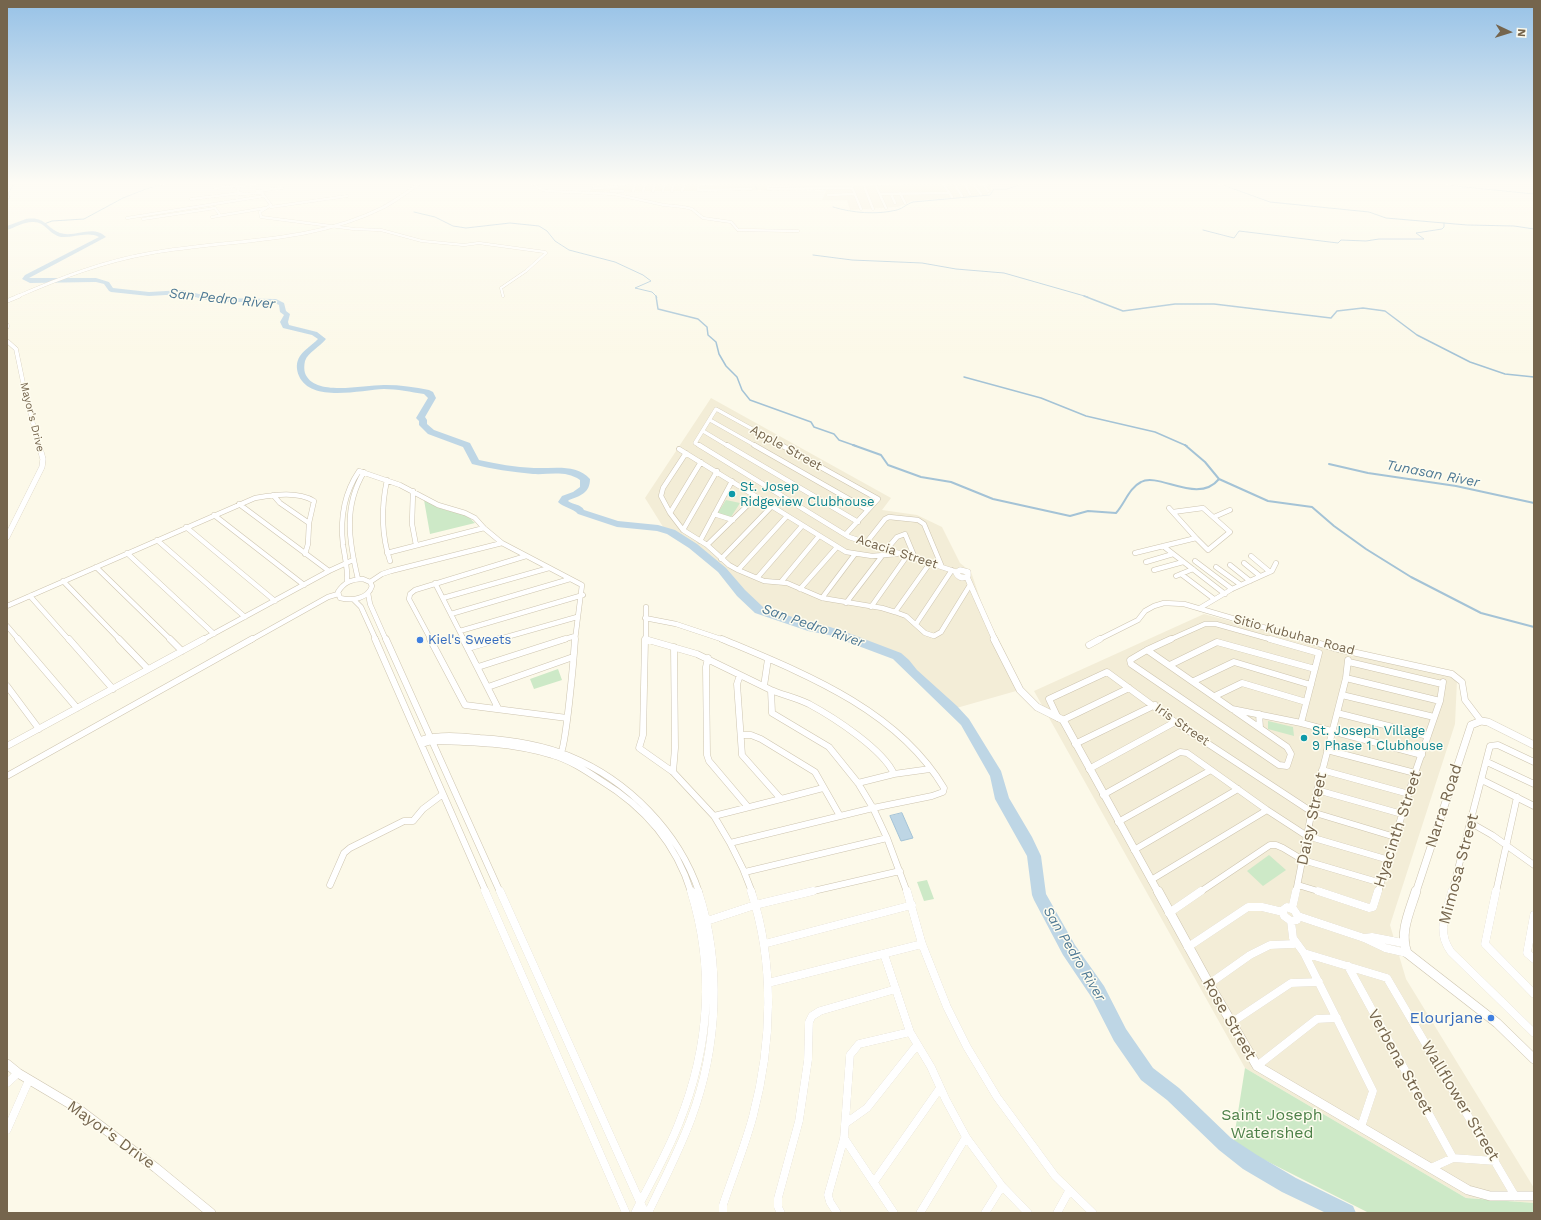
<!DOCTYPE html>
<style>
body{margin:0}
#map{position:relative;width:1541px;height:1220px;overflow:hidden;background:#fcf9e9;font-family:"Work Sans",sans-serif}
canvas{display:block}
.frame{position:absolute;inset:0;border:8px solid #75654d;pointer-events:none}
.north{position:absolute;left:1489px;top:12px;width:40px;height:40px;-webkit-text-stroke:3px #fefcef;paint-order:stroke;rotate:94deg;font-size:11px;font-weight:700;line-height:16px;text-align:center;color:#75654d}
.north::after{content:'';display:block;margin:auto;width:14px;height:18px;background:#75654d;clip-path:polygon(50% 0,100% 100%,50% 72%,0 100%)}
</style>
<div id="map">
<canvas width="1541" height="1220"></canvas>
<div class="frame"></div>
<div class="north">N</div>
</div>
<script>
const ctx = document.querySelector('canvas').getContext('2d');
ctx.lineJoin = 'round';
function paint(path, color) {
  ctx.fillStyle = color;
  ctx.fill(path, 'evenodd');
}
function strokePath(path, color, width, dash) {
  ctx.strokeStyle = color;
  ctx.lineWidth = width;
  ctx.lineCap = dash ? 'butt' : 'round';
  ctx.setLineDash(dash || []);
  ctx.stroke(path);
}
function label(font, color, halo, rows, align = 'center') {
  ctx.font = font + ' "Work Sans",sans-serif';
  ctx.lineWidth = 3;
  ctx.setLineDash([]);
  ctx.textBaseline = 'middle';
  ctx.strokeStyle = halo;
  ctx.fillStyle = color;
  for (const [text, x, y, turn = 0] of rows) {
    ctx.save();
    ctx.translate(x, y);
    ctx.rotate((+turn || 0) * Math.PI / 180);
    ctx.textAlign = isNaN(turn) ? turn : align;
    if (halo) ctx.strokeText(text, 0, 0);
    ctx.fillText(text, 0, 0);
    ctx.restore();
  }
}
paint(new Path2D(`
 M601,182H985L991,186L992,191L986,195L911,201L898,207L850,210L847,200H822L826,190L589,192L590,190Z
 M711,398L891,498L882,510L917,515L942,527L960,563L971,572L984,610L1023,689L953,709L897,656L847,637L830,631L812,628L759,610L741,593L722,570L693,546L665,530L645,498Z
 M1204,614L1335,650L1455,677L1457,680L1455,724L1390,925L1406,979L1534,1188V1203L1466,1198L1245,1068L1034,691Z`), '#f3edd7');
paint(new Path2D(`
 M424,500L445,510L464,513L475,523L430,534Z
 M726,500L740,503L731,517L717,514Z
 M558,669L562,680L534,689L530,679Z
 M1268,721L1293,727L1294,736L1268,729Z
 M1269,855L1286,870L1263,886L1247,871Z
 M927,880L934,899L924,901L917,882Z
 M1245,1068L1466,1198L1534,1203V1213H1369L1233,1144Z`), '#cde9c7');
const water = new Path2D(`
 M902,813L913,838L901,841L890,816Z`);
paint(water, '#bed6e5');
strokePath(water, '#a4c3d6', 1);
strokePath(new Path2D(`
 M753,182L757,189
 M1198,182L1220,184L1270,202L1369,212L1386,218L1467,225L1514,226L1534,229
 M7,183L13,185L8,194L10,197L7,201
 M1443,183L1455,186L1534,194
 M833,207C853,213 876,215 897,210C904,208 906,204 913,202L990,195L994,189H1007L1028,182
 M414,212L435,217L453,226L466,228L510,223L539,226L547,231L555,241L569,250L615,262L643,275L651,281L635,288L652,292L657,297
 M44,224L52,221L84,219L123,198L146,189L171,182
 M1203,230L1234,238L1239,231L1338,243L1341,240L1366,241L1379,239H1424L1416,233L1442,229L1444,227V223
 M813,255L852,260L922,263L956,269L1004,273L1088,297`), '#a4c3d6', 1);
strokePath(new Path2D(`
 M656,296L658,309L698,319L707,327L708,335L716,342L719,354L726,366L737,377L742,390L750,400L811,422L814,427L834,434L839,440L856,446
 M1084,296L1123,311L1175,304H1214L1331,318L1337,311L1363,308L1385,311L1417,335L1470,362L1505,374L1534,377
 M964,377L1041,398L1086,416L1155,432L1187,446`), '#a4c3d6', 1.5);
strokePath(new Path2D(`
 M853,445L881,455L888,465L921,477L951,482L993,499L1070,516L1088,511L1116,513C1125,503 1129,488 1141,482C1159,472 1198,505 1219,479
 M1185,445L1205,462L1219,479L1268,501L1312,507L1334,526L1366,549L1411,577L1481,613L1534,627
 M1329,464L1368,473L1456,486L1534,503`), '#a4c3d6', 2);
paint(new Path2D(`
 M26,219C46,216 46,228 60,233C75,238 93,224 106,237L29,278H96L109,282L113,288L149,292L183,290L215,298L276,299L284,303L286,311L290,314L288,322L289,325L317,332L326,339C320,347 308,352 305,361C304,365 304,370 305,373C314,398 366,384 386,385C400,385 415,387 429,390L433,392L436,398L425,417L427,420V424L434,430L470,443L479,460C497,464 515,467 534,468C552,469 576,463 590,479C590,493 580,496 569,500L568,501C573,505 581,504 584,510L618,521L658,525L675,530L697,544L726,568L745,590L763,607L813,624L830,627L851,634L901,653L909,660L917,670L957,706L969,719L1001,771L1009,798L1032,837L1041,856L1046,894L1075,945L1104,986L1126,1029L1153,1068L1179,1088L1231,1138L1257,1155L1296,1178L1353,1206L1356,1213H1326L1282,1192L1243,1169L1219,1150L1167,1100L1141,1080L1114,1041L1092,998L1063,955L1034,900L1032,895L1027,856L995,799L990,776L961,725L893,659L829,635L808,631L755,613L737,596L718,572L689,548L667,534L657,531L617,527L578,514C573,508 564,508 558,502L562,496L573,492L580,487V480C565,470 550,475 533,474C512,472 492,469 472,464L463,447L428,434L419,425V421L416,418L428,398L424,394C411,392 397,389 384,389C361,390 311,403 299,376C296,369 296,362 300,356C305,349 312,345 318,339L312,335L283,328L280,322L284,315L280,312L279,305L273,302H215L183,294L149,296L111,292L109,291L104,284L96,282L30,283L22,279L25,275L99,237C87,231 74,238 61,237C50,235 45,222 34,222C25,221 16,227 7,230V226Z`), '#bed6e5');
const minorFar4 = new Path2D(`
 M75,182H85
 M236,182L239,194L262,193L271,205L260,212L261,217L354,229L381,230L422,241L464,245L479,243L545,252L546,253L526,271L501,288L503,296
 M531,182L540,189L547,191L614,194L664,205L684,207L692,209L703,218L731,222L738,230L798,231
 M699,182L698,190L751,189
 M874,182L886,208
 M942,182L952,197
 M953,182L962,196
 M760,183H772
 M863,183L873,209
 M612,184H625
 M699,184L743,183
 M851,185L861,209
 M965,185L970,194
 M974,185L981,194
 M979,185H984L988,191
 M238,186L254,185
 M215,188L238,186
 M594,188L617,187
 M852,188L768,189V186L983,182
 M257,191L282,188
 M611,191H623
 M633,191L636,182
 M643,191L646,182
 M653,191L655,182
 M663,191L665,182
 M672,191L674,182
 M682,191L685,182
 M900,193L905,203
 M880,194L949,193
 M891,194L895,203
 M828,195L855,194
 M191,199L241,193
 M271,207L347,196
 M212,217L265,208
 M127,218L264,196
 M143,219L215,208L220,215`);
const minorFar3 = new Path2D(`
 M710,420L756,446
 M703,431L728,446
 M700,446L695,443L716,409L783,446`);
const minorFar2 = new Path2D(`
 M699,445L849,537L957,572
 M727,445L858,522
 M754,445L868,510
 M781,445L878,499L846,534
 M679,449L846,552L872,556L897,554
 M686,453L663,488L661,496L670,513L683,530L707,545L729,565L738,570L764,581L787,583L822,598L882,608L895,612L906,616L925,633L934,636L941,632L970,585
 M387,480C381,508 381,534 390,561
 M413,491L412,524L416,545
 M273,495L280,503L309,523
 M239,504L329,571
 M1169,508L1196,538
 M670,513L701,462
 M714,514L733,520
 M214,515L304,585
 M1214,517L1230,510
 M186,527L275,601
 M683,530L717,471
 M157,540L245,617
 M700,541L732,481
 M866,543L885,519L889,517L918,520L924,524L942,567
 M707,545L756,497
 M1163,546L1225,594
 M886,550L897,537L905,534L915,558
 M127,553L214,634
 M387,553L484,528
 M1135,553L1196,538L1208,550L1230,532L1203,508L1173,512
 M1251,556L1270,572
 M721,559L771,507
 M1195,561L1232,589
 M1146,562L1173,554
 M1244,563L1260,576
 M1230,565L1250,581
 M96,567L171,640
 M1216,567L1241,585
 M738,570L787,516
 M1154,570L1183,562
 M1181,574L1214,599
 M1176,576L1193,569
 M757,578L802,526
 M358,579C349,541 343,507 364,472
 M363,579L370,582L372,586C368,599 352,601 340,598L338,592C344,582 352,579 363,579Z
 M63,581L120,640
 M347,582C348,569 345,558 343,545C340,519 344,493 359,471L400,485L438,505L465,513L475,518L484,528L502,543L582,585L575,640
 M370,582L382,574L391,571L502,543
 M781,582L819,536
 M435,583L464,640
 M800,589L837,547
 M368,593L370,604L386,640
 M30,596L69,640
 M443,598L549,568
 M822,598L855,554
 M354,600L361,607L376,640
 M846,603L882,556
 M7,606L255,498C274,495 297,491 314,501L309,523L308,544L305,554
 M871,607L907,556
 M1200,608L1232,589L1272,571L1276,563
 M895,612L930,563
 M451,614L570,579
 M645,618L676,624L724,640
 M916,624L952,570
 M7,626L19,640
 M460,631L583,595
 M202,640L329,571L353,560
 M251,640L328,597L338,594
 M431,640L409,599L410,594L415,590L526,556
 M496,640L577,617
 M562,640L575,636
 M646,640V607
 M1098,640L1138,620L1145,611L1154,606L1164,603L1184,604L1307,640
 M1169,640L1205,624H1216L1273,640`);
const minorFar1 = new Path2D(`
 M18,639L77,708
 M69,639L113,689
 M119,639L148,669
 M170,639L182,651
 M375,639L486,892
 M386,639L500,892
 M430,639L465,705L567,718
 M463,639L498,708
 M645,639L697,654L771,690L772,713L829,747L858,783L873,808L887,838L907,892
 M722,639C803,673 897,709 944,788L943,792L932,796L873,808L730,843L743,869L752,892
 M1171,639L1147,650L1232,709L1301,723
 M1270,639L1319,653L1301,723
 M1304,639L1334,648L1452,674L1462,682L1465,700L1481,721
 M645,640L643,735L639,748L673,772L714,816L781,799L742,755L737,684L740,675
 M1089,645L1100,639
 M468,648L499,639
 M1147,650L1130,660L1131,664L1279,765L1287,766L1291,754L1287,747L1235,711
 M708,658L706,667L707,755L709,761L748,807
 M1349,662L1442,684
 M1170,665L1217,642L1315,669
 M478,667L565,639
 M1346,678L1440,701
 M1194,681L1234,662L1311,685
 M7,686L39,729
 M764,686L768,659
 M488,687L573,657
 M771,690C783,695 797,698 809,704C833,717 883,749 894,774L930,769
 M1342,695L1434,717
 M1215,696L1242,683L1306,702
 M1337,713L1428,736
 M1259,714L1260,728
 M1058,718L1049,699L1107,672L1175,722L1312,812L1395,837
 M1063,720L1129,688
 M1301,723L1422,755
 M741,735H751L761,739L815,772L840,816
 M420,740C439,734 460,736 480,738C510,740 541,744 569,756C628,780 679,832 699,892
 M422,744L432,741C472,742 513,743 552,755C570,760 585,770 600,780C643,806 676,843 691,892
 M1075,744L1155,705
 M7,746L204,639
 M1327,750L1415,773
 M560,755C566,749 574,655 575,639
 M1487,762L1534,784
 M1089,769L1175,722
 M1211,770L1267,810L1307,836L1389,860
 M1322,770L1409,794
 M673,772L675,748L674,647
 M7,776L252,639
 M1482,780L1534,806
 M858,783L894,774
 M1317,790L1402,814
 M1103,795L1180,752L1187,753L1211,770L1118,822
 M781,799L823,788
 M714,816L730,843
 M1471,823L1492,835L1534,865
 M1134,850L1238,789
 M745,872L887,838
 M1151,880L1267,810
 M330,885L344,853L350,848L404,821H413L423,809L443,794
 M1298,885L1321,892
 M809,892L900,871
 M1200,892L1270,845H1276L1283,848L1303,860L1381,883
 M1296,892L1311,815L1346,678L1348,660
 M1378,892L1415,773L1440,701L1443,682
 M1452,892L1490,746L1498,745L1534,762
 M1496,892L1517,797`);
const minor = new Path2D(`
 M485,891L626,1213
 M500,891L645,1213
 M907,891L922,944L947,1007L967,1047L997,1097L1055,1176L1093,1213
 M1318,891L1369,908L1373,907L1378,891
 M1452,891C1446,914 1436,931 1451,952L1534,1033
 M1496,891L1485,944L1534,994
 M1287,907L1294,910L1298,916L1297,920L1291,921L1284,916L1283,910Z
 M1292,909L1296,891
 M1169,913L1201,891
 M1534,915L1527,953L1534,959
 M1298,916L1364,938L1385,948L1407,953
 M1291,921L1293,938L1304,953L1373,1091L1361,1127
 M704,922L755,905L813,891
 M1364,938L1372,937L1403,943
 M764,944L912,905
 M1188,947L1248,907H1262L1283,912
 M1304,953L1387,978L1515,1196
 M884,954L910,1032L931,1067L946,1100L966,1137L1002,1186L1028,1213
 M1348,966L1453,1158
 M768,983L922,944
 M1209,984L1250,955L1270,945L1294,944
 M1231,1023L1291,983L1319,982
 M1257,1066L1317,1019L1337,1018
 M7,1083L18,1073
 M846,1123L867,1108L917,1045
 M7,1130L29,1080
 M844,1138L894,1213
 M1431,1168L1453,1158L1495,1161
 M874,1182L940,1088
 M635,1213C650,1183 667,1154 679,1123C709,1048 715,969 691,891
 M648,1213C663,1182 679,1151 691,1119C718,1047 722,964 698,891
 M723,1213V1205C733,1175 745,1146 753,1116C772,1044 775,963 751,891
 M781,1213L778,1207V1198L799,1121L808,1060L809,1022L812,1016L820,1011L896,989
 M837,1213L830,1202L828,1195L844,1138L850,1055L859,1044L910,1032
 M920,1213L966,1137
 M985,1213L1002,1186
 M1057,1213L1069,1191`);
const tertiaryFar4 = new Path2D(`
 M16,297C60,278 104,261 151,253C228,239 310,244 382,208C396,201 408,191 422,182`);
const tertiaryFar3 = new Path2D(`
 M7,301L19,296
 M7,325V327
 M7,341L16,349L26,397L39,446`);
const tertiaryFar2 = new Path2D(`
 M7,537L42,467L43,459L39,445
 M960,570L968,572V576C963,579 959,578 956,573Z
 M967,577L995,640`);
const tertiaryFar1 = new Path2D(`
 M994,639L1020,690L1037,707L1063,720L1158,892
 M1416,892L1471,725L1481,721L1488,722L1534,745`);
const tertiary = new Path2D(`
 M1158,891L1209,984L1257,1066L1468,1190L1490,1196H1534
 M1416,891C1410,911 1399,932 1407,953L1497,1023L1534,1059
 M7,1064L18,1073L77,1108L156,1168L211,1213`);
strokePath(minorFar4, '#cdc4af', 3);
strokePath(minorFar3, '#cdc4af', 4);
strokePath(minorFar2, '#cdc4af', 5.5);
strokePath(minorFar1, '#cdc4af', 7);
strokePath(minor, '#cdc4af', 8);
strokePath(tertiaryFar4, '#cdc4af', 3.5);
strokePath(tertiaryFar3, '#cdc4af', 4.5);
strokePath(tertiaryFar2, '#cdc4af', 6);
strokePath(tertiaryFar1, '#cdc4af', 8);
strokePath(tertiary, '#cdc4af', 10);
strokePath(minorFar4, '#fff', 2.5);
strokePath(minorFar3, '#fff', 3.5);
strokePath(minorFar2, '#fff', 4.5);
strokePath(minorFar1, '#fff', 6);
strokePath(minor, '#fff', 8);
strokePath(tertiaryFar4, '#fff', 3);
strokePath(tertiaryFar3, '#fff', 4);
strokePath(tertiaryFar2, '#fff', 5.5);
strokePath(tertiaryFar1, '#fff', 7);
strokePath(tertiary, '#fff', 9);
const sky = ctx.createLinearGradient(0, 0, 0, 353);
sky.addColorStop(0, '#97c2e7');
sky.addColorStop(0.52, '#fefcf5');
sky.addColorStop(1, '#fefcf500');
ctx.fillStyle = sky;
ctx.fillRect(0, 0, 1541, 353);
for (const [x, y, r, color] of [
 [732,494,4,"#0f9aa8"],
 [420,640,4,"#3f7fe0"],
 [1304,738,4,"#0f9aa8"],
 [1491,1018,4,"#3f7fe0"]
]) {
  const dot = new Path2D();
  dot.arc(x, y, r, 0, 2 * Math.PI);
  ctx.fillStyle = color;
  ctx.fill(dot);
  strokePath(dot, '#fefcef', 1.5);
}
label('11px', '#75654d', '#fefcef', [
 ["Mayor's Drive",32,417,76]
]);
label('13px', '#75654d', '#fefcef', [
 ["Apple Street",786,448,29],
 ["Acacia Street",897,552,18],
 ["Sitio Kubuhan Road",1294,635,15],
 ["Iris Street",1182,725,35]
]);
label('13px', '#0d838f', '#fefcef', [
 ["St. Josep",740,487],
 ["Ridgeview Clubhouse",740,502],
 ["St. Joseph Village",1312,731],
 ["9 Phase 1 Clubhouse",1312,746]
], 'left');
label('13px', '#366cbe', '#fefcef', [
 ["Kiel's Sweets",428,640]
], 'left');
label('italic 14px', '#4e7995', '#fefcef', [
 ["San Pedro River",222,299,6],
 ["Tunasan River",1433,474,11],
 ["San Pedro River",813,626,19],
 ["San Pedro River",1074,954,59]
]);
label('16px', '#75654d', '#fefcef', [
 ["Narra Road",1444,806,-72],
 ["Daisy Street",1312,819,-78],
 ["Hyacinth Street",1398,829,-72],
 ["Mimosa Street",1459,869,-75],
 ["Rose Street",1229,1019,60],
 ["Verbena Street",1400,1062,61],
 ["Wallflower Street",1460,1101,59],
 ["Mayor's Drive",111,1135,36]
]);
label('16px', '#366cbe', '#fefcef', [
 ["Elourjane",1483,1018]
], 'right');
label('16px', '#4c8048', '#fefcef', [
 ["Saint Joseph",1272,1115],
 ["Watershed",1272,1133]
]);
</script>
